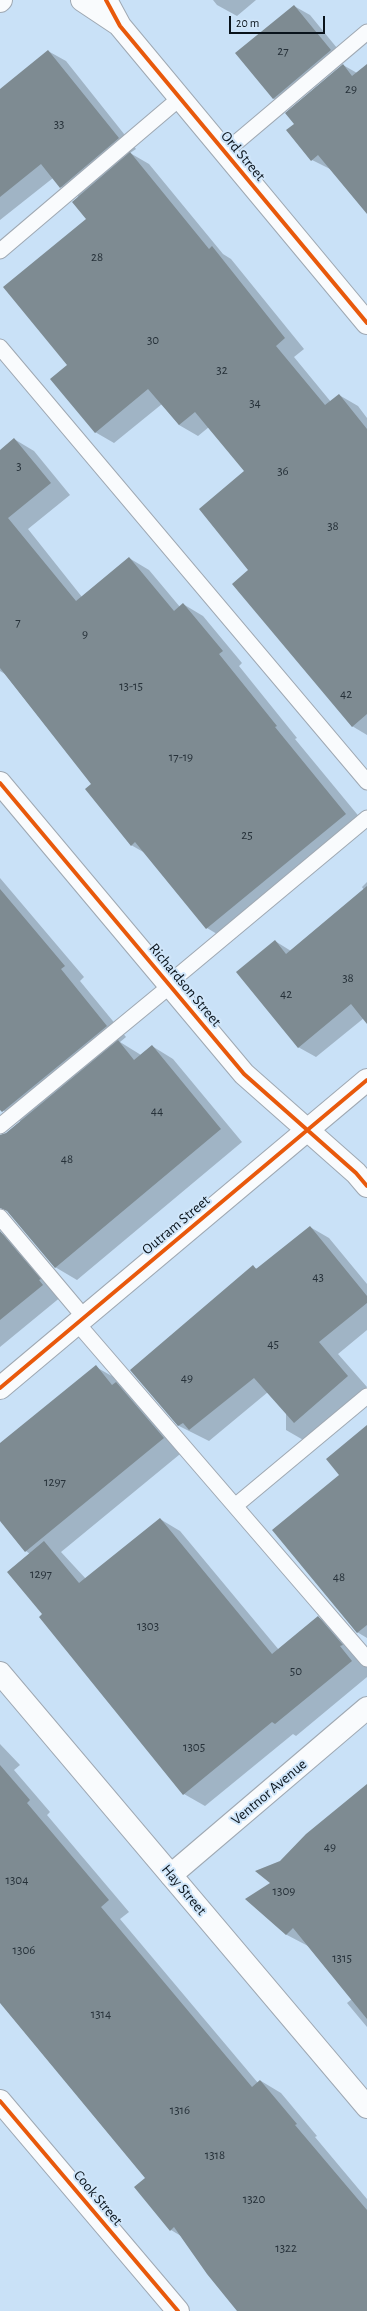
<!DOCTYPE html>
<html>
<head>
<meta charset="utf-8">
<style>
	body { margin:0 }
	#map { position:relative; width:367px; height:2311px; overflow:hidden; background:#dae5f0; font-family:"Alegreya Sans",sans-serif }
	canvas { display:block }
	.scale { position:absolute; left:229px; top:16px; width:96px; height:18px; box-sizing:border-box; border:2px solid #09131b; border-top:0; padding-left:5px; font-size:12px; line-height:14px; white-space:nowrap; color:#09131b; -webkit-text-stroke:3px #d0e6fa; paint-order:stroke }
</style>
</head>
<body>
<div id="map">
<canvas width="367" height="2311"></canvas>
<div class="scale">20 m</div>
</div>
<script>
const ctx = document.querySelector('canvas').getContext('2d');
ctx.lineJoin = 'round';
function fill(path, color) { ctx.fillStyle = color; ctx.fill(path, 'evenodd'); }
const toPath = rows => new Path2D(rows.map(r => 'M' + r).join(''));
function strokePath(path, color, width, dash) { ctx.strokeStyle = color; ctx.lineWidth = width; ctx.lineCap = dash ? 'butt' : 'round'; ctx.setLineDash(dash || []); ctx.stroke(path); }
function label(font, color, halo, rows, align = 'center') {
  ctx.font = font + ' "Alegreya Sans",sans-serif'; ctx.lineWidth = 4; ctx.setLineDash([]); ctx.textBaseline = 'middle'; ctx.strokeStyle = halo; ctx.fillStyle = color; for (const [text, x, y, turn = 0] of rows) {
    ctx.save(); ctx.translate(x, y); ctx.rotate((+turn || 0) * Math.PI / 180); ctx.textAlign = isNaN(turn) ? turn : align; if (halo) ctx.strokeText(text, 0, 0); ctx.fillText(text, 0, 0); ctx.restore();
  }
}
fill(toPath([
	[0,0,367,0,367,2311,0,2311]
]), '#c9e1f7');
fill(toPath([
	[213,0,256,0,237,16,217,5],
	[294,6,310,15,346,59,289,107,274,99,237,53],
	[48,51,66,61,136,149,130,153,149,164,223,254,231,259,304,349,294,357,331,402,339,395,358,406,367,418,367,735,352,726,250,570,246,471,209,427,198,436,179,425,162,404,114,443,95,432,68,365,87,219,79,197,61,187,53,178,0,220,0,91],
	[343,65,357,73,367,65,367,212,332,170,312,160,295,124],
	[14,439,34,451,70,495,28,529,82,597,129,558,149,570,180,607,183,604,203,616,242,663,239,666,297,738,295,739,366,825,227,940,207,928,145,853,131,845,93,784,5,674,0,671,0,451],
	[0,878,84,977,80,981,126,1037,120,1042,141,1055,152,1046,173,1059,242,1142,77,1280,55,1267,0,1193,0,1135,6,1134,21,1122,0,1108],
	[367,882,367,1020,364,1018,316,1057,298,1047,275,941,291,951,364,890,362,887],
	[310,1227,329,1238,367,1284,367,1330,338,1354,367,1387,305,1441,286,1430,286,1413,268,1392,209,1441,179,1426,131,1370,253,1267,258,1269],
	[0,1232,19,1243,62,1296,0,1347],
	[96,1367,117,1379,185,1450,61,1552,86,1579,160,1519,180,1531,279,1650,318,1617,339,1629,367,1667,367,1677,296,1736,293,1734,205,1806,184,1794,43,1614,30,1554,26,1551,0,1520,0,1445],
	[367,1426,367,1638,357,1632,340,1475],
	[0,1744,20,1765,14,1770,50,1812,47,1815,129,1912,120,1919,258,2083,261,2081,281,2093,317,2136,315,2137,367,2199,367,2311,240,2311,181,2236,171,2230,146,2178,0,2002],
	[367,1785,367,2027,347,2003,352,1999,308,1946,287,1935,247,1900,272,1883,281,1862]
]), '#0003');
fill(toPath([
	[294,5,331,50,273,99,235,53],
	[48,50,119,138,60,188,41,164,0,197,0,89],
	[343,64,352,76,367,64,367,214,318,155,311,161,286,130,294,124,285,113],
	[130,152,209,249,212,246,285,338,276,346,325,405,339,394,367,429,367,714,352,727,232,584,248,570,199,509,244,471,195,412,179,425,148,389,95,433,50,379,67,365,3,287,86,219,72,202],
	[14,438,51,483,8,518,76,601,129,557,174,611,183,603,223,651,219,654,277,726,275,727,346,814,206,929,135,842,131,846,85,789,91,784,0,668,0,450],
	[367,886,367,1024,351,1004,298,1048,236,972,275,940,286,954],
	[0,889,65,966,61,969,107,1026,2,1112,0,1110],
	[118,1040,134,1060,152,1045,221,1129,55,1268,7,1211,0,1208,0,1135,6,1133],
	[310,1226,367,1296,367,1303,319,1342,348,1376,294,1423,254,1378,189,1430,183,1423,178,1426,130,1370,253,1265,256,1269],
	[0,1231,41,1279,39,1280,43,1285,0,1320],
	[96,1365,112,1385,116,1382,164,1438,25,1552,0,1521,0,1443],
	[367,1425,367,1625,357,1633,272,1530,339,1475,326,1459],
	[160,1518,272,1654,318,1616,343,1645,340,1646,352,1661,275,1724,272,1722,183,1795,39,1617,42,1614,7,1572,44,1541,79,1583],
	[0,1765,30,1800,27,1803,109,1900,101,1907,252,2087,260,2080,297,2124,295,2125,367,2210,367,2311,237,2311,207,2274,174,2227,170,2231,134,2187,145,2178,0,2003],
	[367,1784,367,2019,293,1928,286,1935,245,1899,270,1883,255,1871,280,1861,306,1834]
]), '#7e8b92');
const service = toPath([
	[225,152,367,32],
	[0,251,180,98],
	[0,347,367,782],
	[168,984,367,818],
	[0,1126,170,986],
	[0,1217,84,1317],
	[77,1323,367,1659],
	[235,1506,367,1396]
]);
const minor = toPath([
	[0,2101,178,2311]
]);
const tertiary = toPath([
	[82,0,118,24],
	[106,0,120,26,367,323],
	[0,1,1,0],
	[0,783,244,1074,356,1173,367,1186],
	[0,1388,367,1080],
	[171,1875,367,1708]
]);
const secondary = toPath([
	[0,1673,367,2107]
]);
strokePath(service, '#9fa8b2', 17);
strokePath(minor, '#9fa8b2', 24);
strokePath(tertiary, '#9fa8b2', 24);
strokePath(secondary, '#9fa8b2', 24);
strokePath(service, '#f9fbfd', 15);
strokePath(minor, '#f9fbfd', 22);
strokePath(tertiary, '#f9fbfd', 22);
strokePath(secondary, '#f9fbfd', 22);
strokePath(toPath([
	[106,0,120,26,367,323],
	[0,783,244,1074,356,1173,367,1186],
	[0,1388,367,1080],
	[0,2101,178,2311]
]), '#e8590c', 4);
label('13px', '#263139', null, [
	["27",283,51],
	["29",351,89],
	["33",59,124],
	["28",97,257],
	["30",153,340],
	["32",222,370],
	["34",255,403],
	["3",19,466],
	["36",283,471],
	["38",333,526],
	["7",18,622],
	["9",85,634],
	["13-15",131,686],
	["42",346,694],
	["17-19",181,757],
	["25",247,835],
	["38",348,978],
	["42",286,994],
	["44",157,1111],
	["48",67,1159],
	["43",318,1277],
	["45",273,1344],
	["49",187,1378],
	["1297",55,1482],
	["1297",41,1574],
	["48",339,1577],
	["1303",148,1626],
	["50",296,1671],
	["1305",194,1747],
	["49",330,1847],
	["1304",17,1880],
	["1309",284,1891],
	["1306",24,1950],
	["1315",342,1958],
	["1314",101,2014],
	["1316",180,2110],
	["1318",215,2155],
	["1320",254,2199],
	["1322",286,2248]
]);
label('15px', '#09131b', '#d0e6fa', [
	["Ord Street",243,156,50],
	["Richardson Street",185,985,50],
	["Outram Street",176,1225,-40],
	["Ventnor Avenue",269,1792,-40],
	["Hay Street",184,1890,50],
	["Cook Street",98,2198,50]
]);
</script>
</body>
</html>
